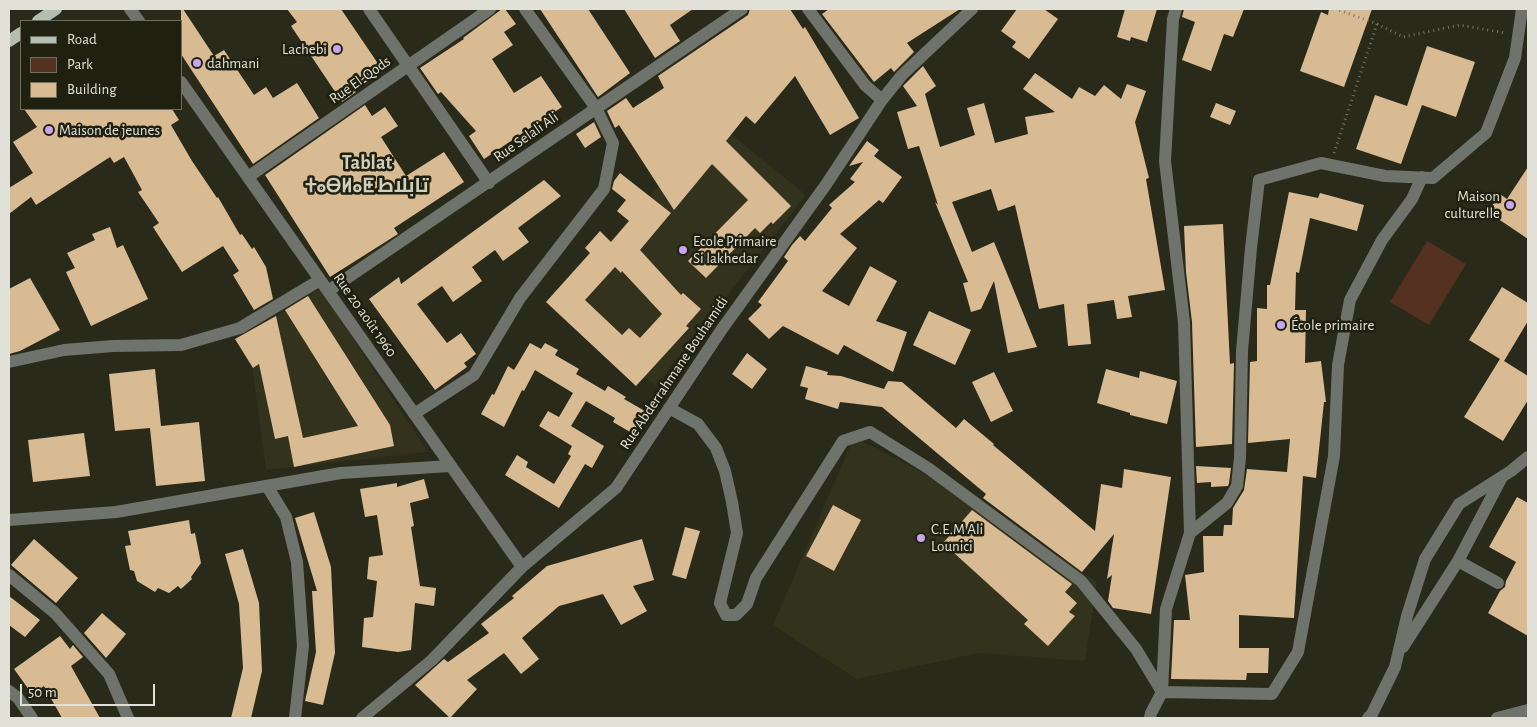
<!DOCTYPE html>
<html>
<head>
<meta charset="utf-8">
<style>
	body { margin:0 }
	#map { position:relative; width:1537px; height:727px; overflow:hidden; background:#2a2a1a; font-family:"Alegreya Sans",sans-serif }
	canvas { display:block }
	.frame { position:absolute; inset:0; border:10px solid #e1e1d7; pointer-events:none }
	.legend { position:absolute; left:20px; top:20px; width:162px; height:90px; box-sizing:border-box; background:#202011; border:1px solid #6d6d60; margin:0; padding:6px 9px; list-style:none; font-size:15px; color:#e1e1d7 }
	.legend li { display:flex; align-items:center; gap:10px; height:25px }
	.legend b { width:25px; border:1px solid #6d6d60 }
	.scale { position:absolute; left:20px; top:684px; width:135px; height:22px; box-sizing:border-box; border:2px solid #e1e1d7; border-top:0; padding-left:6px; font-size:15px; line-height:18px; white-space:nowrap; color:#e1e1d7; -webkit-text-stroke:4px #202011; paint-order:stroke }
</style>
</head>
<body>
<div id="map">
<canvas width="1537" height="727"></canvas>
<div class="frame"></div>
<ul class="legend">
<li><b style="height:6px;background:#b3beb0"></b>Road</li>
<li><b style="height:14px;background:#553122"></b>Park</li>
<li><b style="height:14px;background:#d9bb93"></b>Building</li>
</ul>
<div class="scale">50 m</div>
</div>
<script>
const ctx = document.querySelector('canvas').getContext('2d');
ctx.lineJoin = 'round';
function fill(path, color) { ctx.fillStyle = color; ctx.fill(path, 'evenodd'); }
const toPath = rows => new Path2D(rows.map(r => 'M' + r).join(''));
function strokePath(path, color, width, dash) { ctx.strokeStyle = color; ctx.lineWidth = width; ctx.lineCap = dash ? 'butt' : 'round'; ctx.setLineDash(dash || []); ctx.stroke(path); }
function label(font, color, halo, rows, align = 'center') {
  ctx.font = font + ' "Alegreya Sans",Cairo,"Noto Sans Tifinagh",sans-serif'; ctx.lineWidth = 5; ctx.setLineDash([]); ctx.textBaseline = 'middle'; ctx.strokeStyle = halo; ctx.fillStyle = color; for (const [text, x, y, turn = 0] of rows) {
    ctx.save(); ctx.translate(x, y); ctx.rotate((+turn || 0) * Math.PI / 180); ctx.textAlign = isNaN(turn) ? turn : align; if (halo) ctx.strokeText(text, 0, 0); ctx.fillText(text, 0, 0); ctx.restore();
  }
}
fill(toPath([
	[716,122,806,195,656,386,554,304],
	[320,289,428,452,266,470,248,335],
	[854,437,965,494,1097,582,1085,661,979,653,857,679,773,625]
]), '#33321c');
fill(toPath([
	[1427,241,1466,264,1429,325,1390,302]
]), '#553122');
fill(toPath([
	[181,9,183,9,214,56,224,50,254,95,266,87,273,98,297,83,319,118,253,164,181,54],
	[287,9,341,9,383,71,354,90,356,92,342,102,291,26,297,22],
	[502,9,505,9,516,24,504,32,513,45,492,59,514,93,541,76,562,107,484,159,469,136,476,131,441,92,438,94,420,68,464,39,463,38],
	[540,9,588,9,630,73,598,97],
	[624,9,693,9,670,25,680,41,655,58],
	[750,9,790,9,803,29,805,27,859,118,830,135,795,76,755,124,746,116,726,141,791,206,773,224,771,222,760,233,755,228,706,278,688,261,748,200,712,164,674,210,619,125,615,128,607,111,626,98,633,108,664,88,658,76,748,15],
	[829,9,960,9,907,43,914,52,894,72,891,68,874,82,822,14],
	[1017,9,1044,9,1058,19,1029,59,1012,47,1016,42,1001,31],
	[1125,9,1157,9,1147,42,1131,37,1130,41,1117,37],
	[1184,9,1244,9,1233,37,1224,34,1211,71,1182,60,1195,22,1182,17],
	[1329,9,1372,9,1344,87,1300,71,1321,12,1328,15],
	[1427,46,1475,62,1456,117,1422,105,1401,164,1356,149,1375,95,1407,106],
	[923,66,936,86,925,94,940,147,975,135,967,108,984,103,995,143,1028,134,1025,117,1055,112,1023,89,1035,73,1072,99,1079,87,1095,96,1104,85,1121,99,1127,84,1146,91,1135,122,1149,178,1146,179,1165,290,1128,296,1132,317,1117,319,1114,300,1087,304,1091,344,1068,346,1064,304,1039,309,1015,205,998,211,991,189,952,202,972,252,994,242,1037,347,1008,353,994,281,981,309,971,312,963,283,968,282,935,202,938,205,919,146,908,149,897,112,917,106,903,86],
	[1216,103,1236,111,1230,125,1210,117],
	[365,105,372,116,385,107,398,126,381,137,406,176,444,152,464,182,394,228,398,234,330,277,265,175],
	[24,109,172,109,179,120,171,125,192,161,217,198,218,197,240,235,242,234,252,249,254,247,266,267,273,299,254,310,233,275,239,271,223,246,182,272,153,227,159,223,138,192,142,190,124,157,114,163,110,157,36,205,31,197,9,214,9,188,33,173,13,142,37,127],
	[594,122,601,137,585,148,576,134],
	[867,141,879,150,874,156,902,177,883,203,879,200,840,234,857,248,822,291,849,306,870,266,897,281,876,321,907,332,893,372,844,345,838,355,783,326,769,339,748,319,762,305,758,302,788,261,784,257,792,245,800,236,805,241,832,208,829,205,855,182,850,179,863,162,849,166],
	[1528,167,1528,239,1488,212,1500,194,1507,199],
	[620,173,671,213,640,250,681,295,683,293,701,309,686,326,689,328,636,386,546,302,590,253,585,248,600,231,611,242,629,221,617,211,626,200,612,189,614,181],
	[615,267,621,273,622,271,662,314,640,338,629,328,622,335,585,300],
	[544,180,561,196,518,228,529,242,503,261,495,250,472,267,482,281,453,302,442,286,417,304,447,343,461,333,476,354,464,363,467,367,435,390,369,299,399,277,401,284],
	[1289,192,1318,198,1320,193,1364,205,1357,231,1310,218,1299,273,1296,272,1295,310,1306,310,1305,363,1321,361,1326,402,1324,402,1316,478,1303,476,1294,618,1239,615,1239,648,1269,648,1268,673,1247,673,1246,680,1171,679,1174,620,1190,620,1185,575,1204,572,1203,536,1223,536,1224,525,1232,525,1233,508,1244,490,1247,469,1287,472,1290,439,1248,443,1250,362,1257,361,1257,308,1267,309,1267,285,1270,285],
	[1223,224,1230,364,1234,363,1232,444,1196,447,1192,322,1186,272,1184,226],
	[110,227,117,248,123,245,148,299,91,326,66,272,75,268,67,253,95,240,92,234],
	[30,278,60,330,20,351,9,354,9,289],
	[1502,287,1528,303,1528,321,1504,361,1528,376,1528,400,1503,441,1464,417,1500,359,1469,340],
	[308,296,390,425,394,446,294,467,288,436,275,439,259,364,253,368,235,339,276,316,303,438,358,426,285,310],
	[929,311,971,330,955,365,913,345],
	[530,343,541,349,545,343,558,350,555,355,579,369,576,374,605,391,608,386,626,397,624,399,650,414,637,436,613,422,615,418,586,401,571,426,604,446,592,468,585,464,559,508,505,475,517,455,528,462,526,467,554,484,571,456,568,454,572,446,539,426,548,411,559,417,573,393,535,370,524,391,522,390,504,427,481,414,492,394,494,395,508,366,514,370],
	[747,353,767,369,752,389,732,374],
	[806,366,828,372,827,375,841,376,884,389,888,381,902,382,956,428,964,419,994,444,993,445,1095,531,1101,484,1122,488,1124,469,1171,477,1151,614,1113,608,1108,601,1112,575,1107,579,1114,534,1082,572,983,498,986,494,882,407,840,402,838,409,805,399,808,388,800,386],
	[155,369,161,426,199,422,205,481,156,486,150,428,115,431,109,374],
	[1106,369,1139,378,1140,371,1177,381,1167,424,1130,415,1130,413,1097,403],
	[994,372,1013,411,991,422,972,382],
	[84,433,90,476,33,482,28,440],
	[1196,466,1231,468,1229,483,1228,486,1211,487,1211,482,1197,483],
	[424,479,429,498,410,503,414,526,411,527,420,586,436,588,434,606,415,603,411,650,398,652,362,647,364,618,373,617,377,581,367,579,369,557,383,555,377,515,365,517,360,489,397,483,397,487],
	[1517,497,1528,503,1528,636,1488,613,1500,591,1505,587,1506,581,1516,562,1489,547],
	[833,505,861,520,834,571,806,556],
	[972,510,1072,584,1065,592,1077,603,1069,612,1075,616,1048,646,1024,624,1028,620,943,543],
	[314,512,331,567,335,653,323,705,305,701,316,652,312,591,317,591,295,518],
	[189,520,191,534,195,533,201,563,191,577,192,579,181,589,178,586,169,593,158,588,155,592,137,581,134,571,130,570,125,546,131,545,128,531],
	[685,527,700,531,686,579,672,575],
	[34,539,78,578,56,603,11,565],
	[642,539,654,580,633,586,647,611,621,625,603,594,559,606,522,638,539,659,521,674,504,653,467,680,477,689,450,718,415,685,444,659,448,662,489,633,481,624,514,598,512,596,547,566],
	[243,549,259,603,262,671,251,718,231,718,243,668,239,604,225,554],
	[9,596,40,620,25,637,9,625],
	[102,613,126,634,106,658,84,633],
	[60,636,70,649,73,645,83,657,71,666,100,718,62,718,44,686,32,694,14,669]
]), '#d9bb93');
strokePath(toPath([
	[1377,24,1403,37,1460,25,1505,33],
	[1334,153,1377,24,1336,9]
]), '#757568', 3, [1, 4]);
strokePath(toPath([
	[130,9,139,21],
	[369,9,489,183],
	[808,9,865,85,882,100],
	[181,82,522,567],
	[248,177,490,9],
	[328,291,742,9],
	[9,362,64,350,113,346,181,345,240,328,320,280],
	[669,408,698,424,716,448,725,471,732,502,737,533,720,603,726,615,736,615,747,604,756,578,843,441,870,432,928,468,1081,581,1136,649,1162,692,1272,694,1298,652,1334,456,1338,365,1350,300,1382,240,1412,199,1422,177],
	[414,414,474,375,520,298,604,189,613,143,596,108,525,9],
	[267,486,286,517,297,562,303,646,295,718],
	[9,520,116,512,341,473,450,466],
	[1190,533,1227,503,1237,486,1240,458,1242,351,1251,248,1259,180,1321,163,1385,176,1433,178,1486,133,1515,58,1522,9],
	[1458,561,1502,477],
	[9,575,55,613,109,674,128,718],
	[1403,647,1458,561,1498,583],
	[9,691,18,698,32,718],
	[362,718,432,660,522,567,616,488,722,329,825,186,882,100,902,75,972,9],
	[1150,718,1151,713,1162,692,1166,609,1190,533,1184,322,1165,161,1173,19,1176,9],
	[1368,718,1372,714,1395,667,1407,616,1425,559,1459,504,1511,471,1528,457],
	[1497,718,1528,710]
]), '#6e736c', 12);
strokePath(toPath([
	[38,21,56,9],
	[9,41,21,33]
]), '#b3beb0', 12);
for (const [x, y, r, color] of [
	[337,49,5,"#c9a5ee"],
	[197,63,5,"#c9a5ee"],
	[49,130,5,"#c9a5ee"],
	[1510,205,5,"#c9a5ee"],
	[683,250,5,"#c9a5ee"],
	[1281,325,5,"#c9a5ee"],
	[921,538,5,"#c9a5ee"]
]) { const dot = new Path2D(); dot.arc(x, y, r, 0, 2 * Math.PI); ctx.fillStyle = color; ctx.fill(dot); strokePath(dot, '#202011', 2); }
label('15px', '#e1e1d7', '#202011', [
	["Lachebi",327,49,"right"],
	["dahmani",207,63],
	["Maison de jeunes",59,130],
	["Maison",1500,196,"right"],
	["culturelle",1500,213,"right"],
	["Ecole Primaire",693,241],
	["Si lakhedar",693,258],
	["École primaire",1291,325],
	["C.E.M Ali",931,529],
	["Lounici",931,546]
], 'left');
label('15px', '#e1e1d7', '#202011', [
	["Rue El-Qods",360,80,-35],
	["Rue Selali Ali",526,137,-35],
	["Rue 20 août 1960",365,315,55],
	["Rue Abderrahmane Bouhamidi",674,373,-56]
]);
label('bold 20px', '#ceceba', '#202011', [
	["Tablat",367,163],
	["ⵜⴰⴱⵍⴰⵟ تابلاط",367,186]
]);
</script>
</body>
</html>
